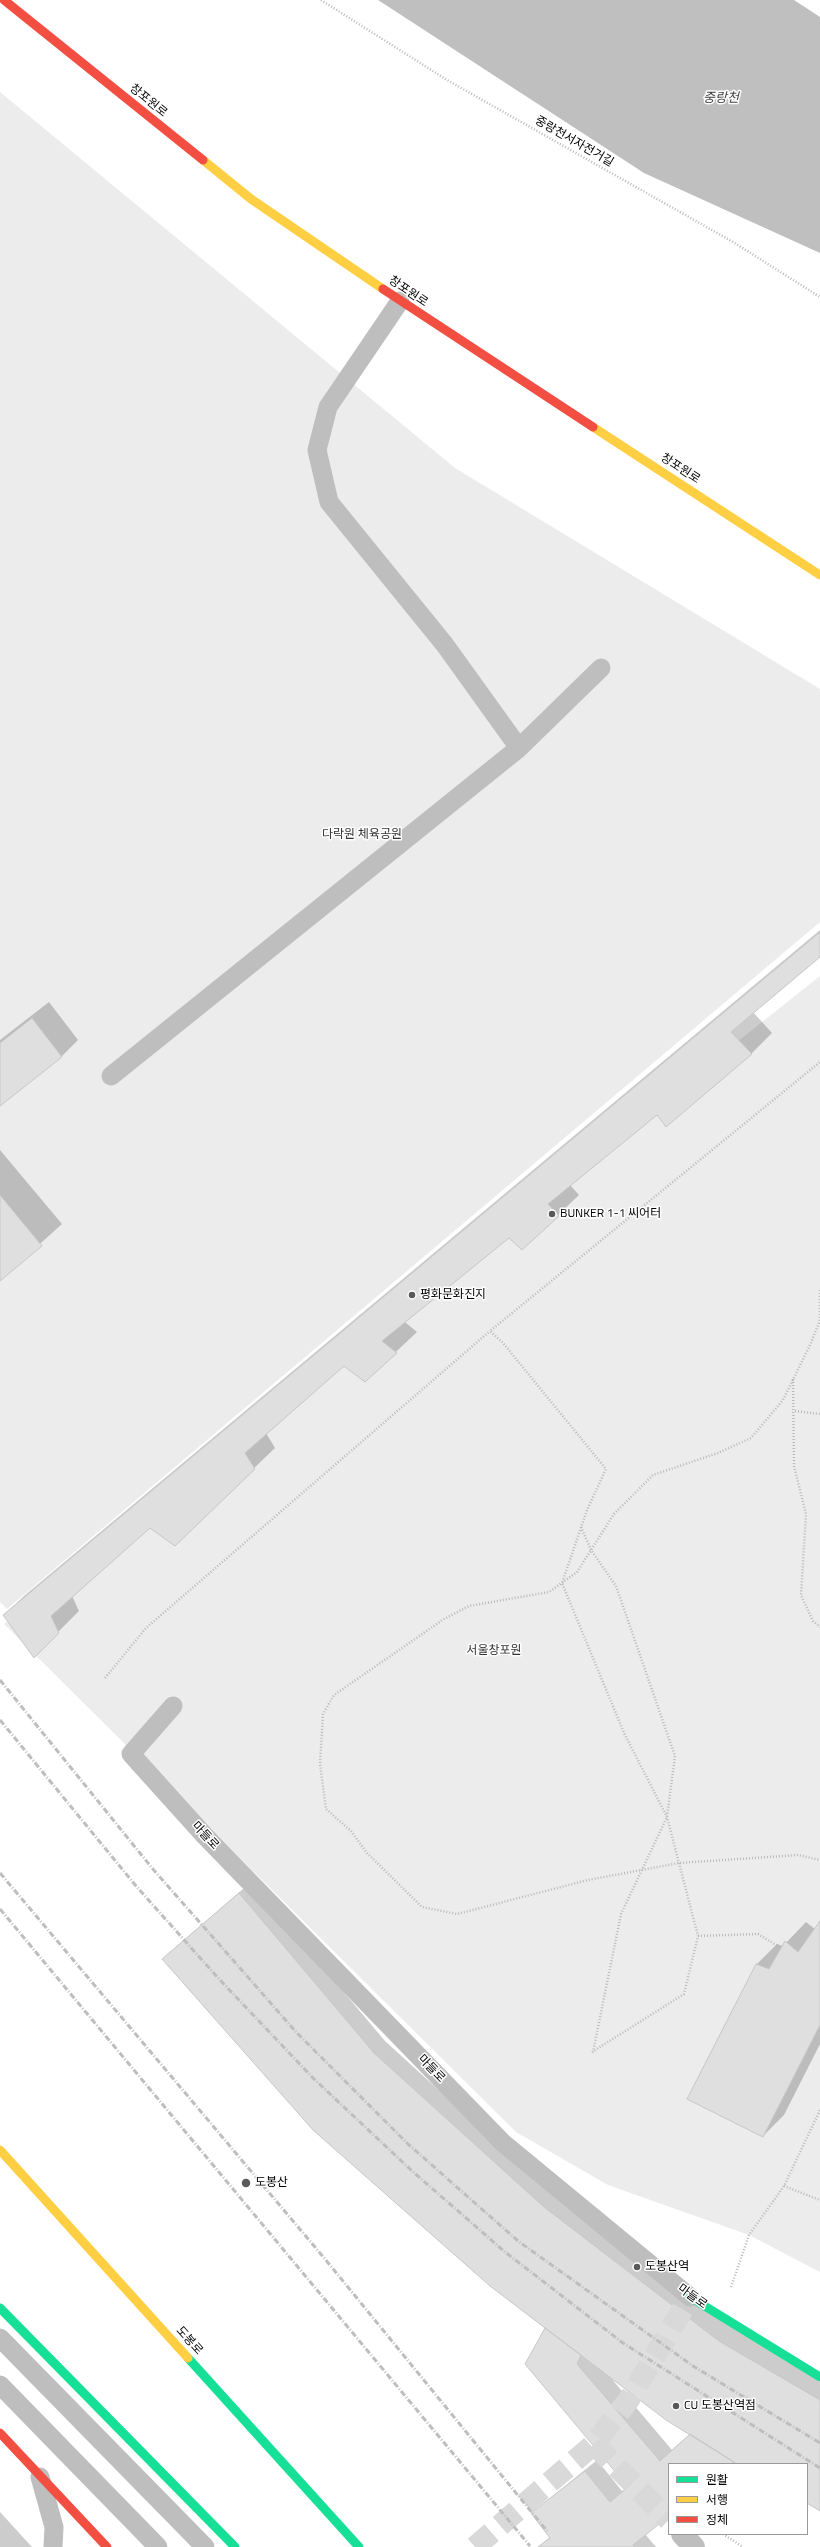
<!DOCTYPE html>
<html>
<head>
<meta charset="utf-8">
<style>
	body { margin:0 }
	#map { position:relative; width:820px; height:2547px; overflow:hidden; background:#fff; font-family:"Titillium Web","Noto Sans KR",sans-serif }
	canvas { display:block }
	.legend { position:absolute; left:668px; top:2463px; width:140px; height:72px; box-sizing:border-box; background:#fff; border:1px solid #999; margin:0; padding:5px 7px; list-style:none; font-size:12px; color:#000 }
	.legend li { display:flex; align-items:center; gap:8px; height:20px }
	.legend b { width:20px; border:1px solid #999 }
</style>
</head>
<body>
<div id="map">
<canvas width="820" height="2547"></canvas>
<ul class="legend">
<li><b style="height:5px;background:#16e098"></b>원활</li>
<li><b style="height:5px;background:#ffcf43"></b>서행</li>
<li><b style="height:5px;background:#f24e42"></b>정체</li>
</ul>
</div>
<script>
const ctx = document.querySelector('canvas').getContext('2d');
ctx.lineJoin = 'round';
function fill(path, color) { ctx.fillStyle = color; ctx.fill(path, 'evenodd'); }
const toPath = rows => new Path2D(rows.map(r => 'M' + r).join(''));
function strokePath(path, color, width, dash) { ctx.strokeStyle = color; ctx.lineWidth = width; ctx.lineCap = dash ? 'butt' : 'round'; ctx.setLineDash(dash || []); ctx.stroke(path); }
function label(font, color, halo, rows, align = 'center') {
  ctx.font = font + ' "Titillium Web","Noto Sans KR",sans-serif'; ctx.lineWidth = 3; ctx.setLineDash([]); ctx.textBaseline = 'middle'; ctx.strokeStyle = halo; ctx.fillStyle = color; for (const [text, x, y, turn = 0] of rows) {
    ctx.save(); ctx.translate(x, y); ctx.rotate((+turn || 0) * Math.PI / 180); ctx.textAlign = isNaN(turn) ? turn : align; if (halo) ctx.strokeText(text, 0, 0); ctx.fillText(text, 0, 0); ctx.restore();
  }
}
fill(toPath([
	[0,92,455,468,820,689,820,922,7,1609,0,1602],
	[820,976,820,2272,749,2235,608,2185,516,2132,4,1624]
]), '#ececec');
fill(toPath([
	[378,0,794,0,820,17,820,253,644,173]
]), '#bfbfbf');
fill(toPath([
	[820,930,820,956,753,1012,772,1033,751,1054,657,1113,570,1185,579,1195,558,1215,509,1236,405,1322,417,1332,365,1381,344,1365,266,1433,275,1448,175,1544,150,1526,72,1596,79,1611,34,1656,4,1615,25,1595],
	[49,1002,78,1040,61,1057,0,1105,0,1040],
	[0,1150,62,1224,0,1280],
	[251,1882,385,2041,555,2196,820,2382,820,2510,807,2502,807,2464,740,2464,734,2461,730,2464,669,2464,669,2514,645,2534,656,2547,538,2547,550,2537,532,2513,597,2460,622,2491,629,2486,527,2364,547,2328,175,1948],
	[611,2378,691,2434,672,2450],
	[806,1922,815,1929,820,1923,820,2044,784,2115,763,2136,756,1965,777,1944,783,1946],
	[0,2512,32,2547,0,2547]
]), '#0003');
const building = toPath([
	[820,932,820,957,731,1032,752,1054,666,1127,657,1115,548,1204,559,1216,522,1250,509,1238,382,1341,397,1353,365,1382,344,1366,245,1453,255,1469,175,1546,150,1528,51,1616,59,1633,34,1658,3,1615,820,932],
	[32,1018,62,1057,0,1106,0,1043,32,1018],
	[0,1195,42,1246,0,1281,0,1195],
	[239,1893,374,2053,544,2207,719,2341,820,2400,820,2511,807,2503,807,2464,737,2464,666,2420,490,2286,313,2130,162,1959,239,1893],
	[820,1921,820,2025,763,2137,687,2099,756,1964,769,1969,785,1941,798,1952,820,1921],
	[545,2328,581,2355,577,2364,660,2461,690,2434,734,2462,731,2464,669,2464,669,2516,633,2545,635,2547,538,2547,550,2538,531,2513,585,2471,610,2502,628,2487,525,2364,545,2328]
]);
fill(building, '#dfdfdf');
strokePath(building, '#c7c7c7', 1);
strokePath(toPath([
	[594,2444,669,2520]
]), '#d9d9d9', 22, [22, 11]);
strokePath(toPath([
	[475,2547,594,2444,628,2401,690,2297]
]), '#d9d9d9', 22, [22, 11]);
strokePath(toPath([
	[321,0,447,80,733,242,820,297],
	[820,1290,820,1320,811,1343,783,1400,751,1438,718,1453,653,1475,614,1514,577,1572,549,1592,469,1606,444,1619,334,1695,323,1714,320,1764,326,1809,351,1831,367,1853,422,1907,457,1914,588,1880,679,1863,798,1855,820,1860],
	[793,1379,794,1466,806,1514,801,1595,813,1621,820,1627],
	[795,1411,820,1414],
	[581,1527,591,1550,616,1586,675,1756,667,1817,621,1914,593,2052],
	[105,1678,146,1628,490,1331],
	[698,1936,758,1934,781,1948],
	[592,2052,684,1994,698,1936,667,1817,624,1733,562,1583,587,1510,606,1469,503,1343,490,1331,820,1062],
	[784,2186,820,2200],
	[731,2287,749,2235,784,2186,820,2110],
	[723,2534,743,2547]
]), '#b9b9b9', 2.5, [1, 2]);
strokePath(toPath([
	[400,301,328,407,317,450,329,502,445,645,519,748],
	[111,1076,519,748,601,668],
	[173,1706,131,1754,204,1835,503,2143,690,2297],
	[0,2338,205,2547],
	[0,2385,158,2547],
	[40,2477,54,2527,53,2547]
]), '#bebebe', 19);
strokePath(toPath([
	[682,2534,694,2547]
]), '#bebebe', 22);
strokePath(toPath([
	[690,2297,820,2377],
	[0,2308,235,2547],
	[188,2358,359,2547]
]), '#16e098', 9);
strokePath(toPath([
	[203,160,251,199,383,289],
	[593,427,820,575],
	[0,2150,188,2358]
]), '#ffcf43', 9);
strokePath(toPath([
	[4,0,203,160],
	[383,289,593,427],
	[0,2433,107,2547]
]), '#f24e42', 9);
strokePath(toPath([
	[0,1680,152,1868,297,2033,408,2144,518,2241,693,2366,820,2443],
	[0,1720,136,1886,219,1979,313,2078,411,2170,505,2252,623,2343,820,2468],
	[0,1873,325,2259,547,2531],
	[0,1909,530,2546]
]), '#bebebe', 3, [6, 2, 1, 2]);
for (const [x, y, r, color] of [
	[552,1214,4,"#595959"],
	[412,1295,4,"#595959"],
	[246,2183,5,"#595959"],
	[637,2267,4,"#595959"],
	[676,2406,4,"#595959"]
]) { const dot = new Path2D(); dot.arc(x, y, r, 0, 2 * Math.PI); ctx.fillStyle = color; ctx.fill(dot); strokePath(dot, '#fff', 1.5); }
label('12px', '#000', '#fff', [
	["창포원로",148,101,39],
	["중랑천서자전거길",574,142,30],
	["창포원로",408,292,34],
	["창포원로",680,469,33],
	["마들로",205,1836,47],
	["마들로",431,2069,46],
	["마들로",692,2297,36],
	["도봉로",189,2341,48]
]);
label('12px', '#333', '#fff', [
	["다락원 체육공원",362,835],
	["서울창포원",494,1651]
]);
label('12px', '#000', '#fff', [
	["BUNKER 1-1 씨어터",560,1214],
	["평화문화진지",420,1295],
	["도봉산",255,2183],
	["도봉산역",645,2267],
	["CU 도봉산역점",684,2406]
], 'left');
label('italic 13px', '#444', '#fff', [
	["중랑천",721,99]
]);
</script>
</body>
</html>
